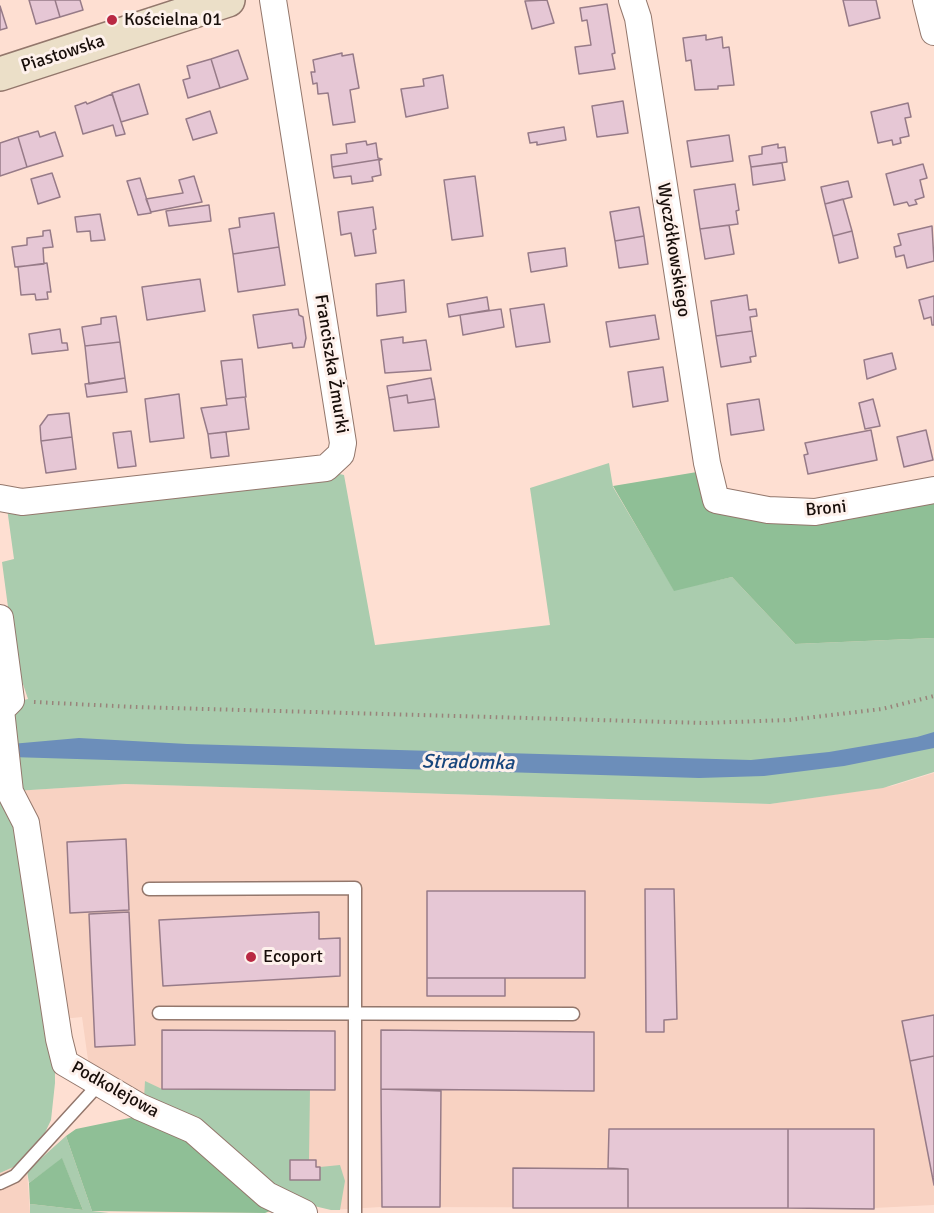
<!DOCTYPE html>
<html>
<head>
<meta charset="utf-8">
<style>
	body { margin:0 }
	canvas { display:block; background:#fedfd2 }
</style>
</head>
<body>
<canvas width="934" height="1213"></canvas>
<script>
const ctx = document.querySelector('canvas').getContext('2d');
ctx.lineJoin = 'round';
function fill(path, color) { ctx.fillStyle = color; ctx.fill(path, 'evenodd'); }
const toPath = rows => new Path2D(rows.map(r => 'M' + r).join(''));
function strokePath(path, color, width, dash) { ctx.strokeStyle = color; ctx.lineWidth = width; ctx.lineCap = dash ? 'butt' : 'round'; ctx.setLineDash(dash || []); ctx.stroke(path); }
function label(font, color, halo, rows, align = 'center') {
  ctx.font = font + ' Signika,sans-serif'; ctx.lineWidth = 6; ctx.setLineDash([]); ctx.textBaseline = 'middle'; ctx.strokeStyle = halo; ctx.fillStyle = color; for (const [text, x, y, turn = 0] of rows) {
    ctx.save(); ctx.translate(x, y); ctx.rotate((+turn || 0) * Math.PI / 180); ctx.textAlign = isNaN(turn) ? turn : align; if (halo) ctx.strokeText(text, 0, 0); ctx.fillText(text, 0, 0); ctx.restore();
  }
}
fill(toPath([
	[934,773,934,1205,874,1208,381,1207,331,1210,89,1067,82,1017,62,1019,14,791,125,784,770,804,892,786],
	[20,1164,27,1171,30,1213,0,1213,0,1173]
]), '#f8d2c2');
fill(toPath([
	[609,463,613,487,674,590,732,577,795,644,934,638,934,772,883,788,770,804,125,784,15,791,6,717,20,701,28,699,15,660,2,562,14,559,7,508,335,473,344,475,375,645,550,625,530,488],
	[0,757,22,821,55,1066,55,1083,51,1120,42,1139,20,1164,0,1173],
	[145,1081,162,1089,310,1089,309,1160,291,1160,290,1180,320,1180,320,1167,340,1165,345,1181,340,1210,331,1210,293,1201,144,1099],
	[66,1136,92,1211,109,1213,30,1213,30,1204,83,1210,62,1159,29,1183,27,1171]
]), '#aaccae');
fill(toPath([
	[703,471,712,507,934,494,934,638,795,644,732,577,674,591,613,486],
	[144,1115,181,1131,273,1210,265,1213,92,1211,66,1136,76,1129],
	[62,1158,83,1210,30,1204,29,1183]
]), '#8fbf96');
fill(toPath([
	[934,732,934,748,844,766,764,776,699,778,11,757,0,745,79,738,187,744,751,760,829,752,917,737]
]), '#6c8eba');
const building = toPath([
	[29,0,55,0,60,17,36,24,29,0],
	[55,0,80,0,83,10,60,17,55,0],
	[547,0,554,23,532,29,525,1,547,0],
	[843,0,876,0,880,18,849,26,843,0],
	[607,4,615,53,612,54,615,69,579,74,575,47,591,45,587,20,582,21,580,8,607,4],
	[0,6,7,28,0,30,0,6],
	[706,35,706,40,722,37,723,48,729,47,734,85,718,86,718,89,695,90,691,60,686,61,683,38,706,35],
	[238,50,248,79,220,88,211,59,238,50],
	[342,53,342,56,353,54,359,88,350,90,355,122,333,125,328,93,318,94,317,83,313,84,311,72,315,72,313,60,342,53],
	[211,59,220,88,188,98,183,80,190,78,187,66,211,59],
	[443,75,448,108,406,117,401,89,424,86,423,79,443,75],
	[139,84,148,114,121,122,112,93,139,84],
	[112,94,125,134,116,136,113,125,83,134,75,106,86,102,87,104,112,94],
	[623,101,628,133,597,137,592,106,623,101],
	[908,103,911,117,905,118,909,136,900,138,901,143,893,145,892,140,878,143,871,112,908,103],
	[210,111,217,133,193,140,186,119,210,111],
	[564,127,566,140,537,145,537,142,530,143,528,133,564,127],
	[38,131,40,137,55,132,63,156,27,167,18,137,38,131],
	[729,135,733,161,691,167,687,141,729,135],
	[18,137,27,167,0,176,0,143,18,137],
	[366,141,367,145,376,143,378,158,382,159,332,167,331,155,347,153,346,144,366,141],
	[778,144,778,148,785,147,787,162,751,167,749,156,762,154,762,147,778,144],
	[382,159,379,161,381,175,372,177,373,181,352,184,351,176,334,178,332,167,382,159],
	[782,163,785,180,753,185,751,167,782,163],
	[923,164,927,178,920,180,924,197,915,200,917,204,909,206,907,202,894,205,886,174,923,164],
	[52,173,60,197,38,204,31,179,52,173],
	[194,176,202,202,151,212,146,199,183,193,179,180,194,176],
	[475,176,483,236,452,240,444,180,475,176],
	[140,178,151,213,138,215,127,181,140,178],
	[848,181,852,197,825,204,821,187,848,181],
	[735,184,739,210,736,211,738,224,700,229,694,190,735,184],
	[843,199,852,231,833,236,825,204,843,199],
	[209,205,211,221,169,226,166,211,209,205],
	[373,207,376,229,373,230,376,253,355,256,351,233,341,235,338,212,373,207],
	[639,207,644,236,615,241,610,212,639,207],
	[274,213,279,247,233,254,229,229,240,227,239,218,274,213],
	[100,214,105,240,91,241,90,231,77,232,75,217,100,214],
	[729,225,734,254,705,259,700,229,729,225],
	[932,226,934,261,907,268,904,255,896,257,894,247,901,245,898,234,932,226],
	[50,230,53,247,43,248,44,264,15,267,12,247,27,245,27,238,43,236,43,231,50,230],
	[852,231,858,258,839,263,833,236,852,231],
	[644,236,648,264,619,268,615,241,644,236],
	[279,247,285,285,238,292,233,254,279,247],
	[565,248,567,266,531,272,528,253,565,248],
	[47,263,51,292,47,292,48,299,36,300,35,294,21,295,18,267,47,263],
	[200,279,205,311,147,320,142,287,200,279],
	[404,280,406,312,377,316,376,284,404,280],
	[747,295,749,310,756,309,757,316,750,317,752,331,716,336,711,301,747,295],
	[934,296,934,325,932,325,931,317,924,319,919,300,934,296],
	[487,297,489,310,449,317,447,304,487,297],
	[544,304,550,342,516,347,510,309,544,304],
	[298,309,299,315,303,317,306,338,304,347,293,348,292,343,258,348,253,315,298,309],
	[501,309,504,327,463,335,460,315,501,309],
	[655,315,659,339,610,347,606,322,655,315],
	[116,316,120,342,85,346,82,327,101,324,101,318,116,316],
	[60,329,62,343,67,343,68,350,32,354,29,334,60,329],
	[752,331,756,356,750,357,751,362,721,367,716,336,752,331],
	[403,337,403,343,426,340,431,370,385,373,381,340,403,337],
	[120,342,125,378,89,384,85,346,120,342],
	[892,353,896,369,867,379,864,360,892,353],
	[242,359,246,397,226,399,221,361,242,359],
	[663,367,668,401,633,407,628,372,663,367],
	[125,378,127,392,87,397,85,384,125,378],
	[431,378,435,399,408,403,407,395,389,398,387,386,431,378],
	[179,394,184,438,150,442,145,399,179,394],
	[407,395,408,403,435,399,439,427,394,431,389,398,407,395],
	[245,397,249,429,208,434,201,408,227,405,226,399,245,397],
	[759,399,764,430,731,435,727,404,759,399],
	[873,399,880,426,865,429,859,403,873,399],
	[69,413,72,437,41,441,40,426,48,415,69,413],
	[871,430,877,460,808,474,804,455,808,454,805,443,871,430],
	[926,430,933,460,904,467,897,437,926,430],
	[131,431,136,466,118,468,113,433,131,431],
	[226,432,229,456,211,458,208,434,226,432],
	[72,437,76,469,46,473,41,441,72,437],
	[126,839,129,910,70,913,67,842,126,839],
	[645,889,674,889,677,1019,664,1020,664,1032,646,1032,645,889],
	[427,891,585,891,585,978,427,978,427,891],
	[129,912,135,1045,95,1047,89,914,129,912],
	[319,912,319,939,340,938,340,976,163,986,159,920,319,912],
	[427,978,505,978,505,996,427,996,427,978],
	[934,1015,934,1056,910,1061,902,1021,934,1015],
	[162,1030,335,1031,335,1090,162,1089,162,1030],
	[381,1030,594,1032,594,1091,381,1089,381,1030],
	[934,1056,934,1185,910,1061,934,1056],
	[381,1089,441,1091,440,1207,382,1207,381,1089],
	[609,1129,788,1129,788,1208,628,1208,628,1169,608,1168,609,1129],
	[788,1129,874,1129,874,1209,788,1208,788,1129],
	[290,1160,316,1160,316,1167,320,1167,320,1180,290,1180,290,1160],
	[513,1168,628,1169,628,1208,513,1208,513,1168]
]);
fill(building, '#e6c7d5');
strokePath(building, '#977b88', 1.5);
const lane = toPath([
	[149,889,355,888,355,1213],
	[159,1013,573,1014],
	[0,1183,15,1176,99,1084]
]);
const street = toPath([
	[632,0,638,18,707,463,716,500,768,510,815,512,934,490],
	[926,0,934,32],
	[0,498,22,502,326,468,341,454,343,443,273,0],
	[0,618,11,700,1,710,10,792,26,823,59,1039,65,1063,140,1107,193,1130,267,1195,304,1213]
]);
const secondary = toPath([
	[0,74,228,0]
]);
strokePath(lane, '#93776c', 15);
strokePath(street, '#93776c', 28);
strokePath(secondary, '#93776c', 36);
strokePath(toPath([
	[34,702,135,707,705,723,789,720,882,709,934,696]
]), '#99837a', 4, [1.5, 4.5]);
strokePath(lane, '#fff', 12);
strokePath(street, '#fff', 26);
strokePath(secondary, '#ebdfc8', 33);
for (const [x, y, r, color] of [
	[112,20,6,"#b92843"],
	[251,957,6,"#b92843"]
]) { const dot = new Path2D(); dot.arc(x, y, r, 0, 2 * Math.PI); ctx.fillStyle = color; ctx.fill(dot); strokePath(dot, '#fef1ec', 2); }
label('18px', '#180e0a', '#fef1ec', [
	["Kościelna 01",124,20],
	["Ecoport",263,957]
], 'left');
label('18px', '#180e0a', '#fef1ec', [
	["Piastowska",63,54,-18],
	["Wyczółkowskiego",673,250,81],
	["Franciszka Żmurki",331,364,81],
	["Broni",826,509,-5],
	["Podkolejowa",115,1090,29]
]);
label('italic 20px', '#15447c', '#fef1ec', [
	["Stradomka",468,763,1]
]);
</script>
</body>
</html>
